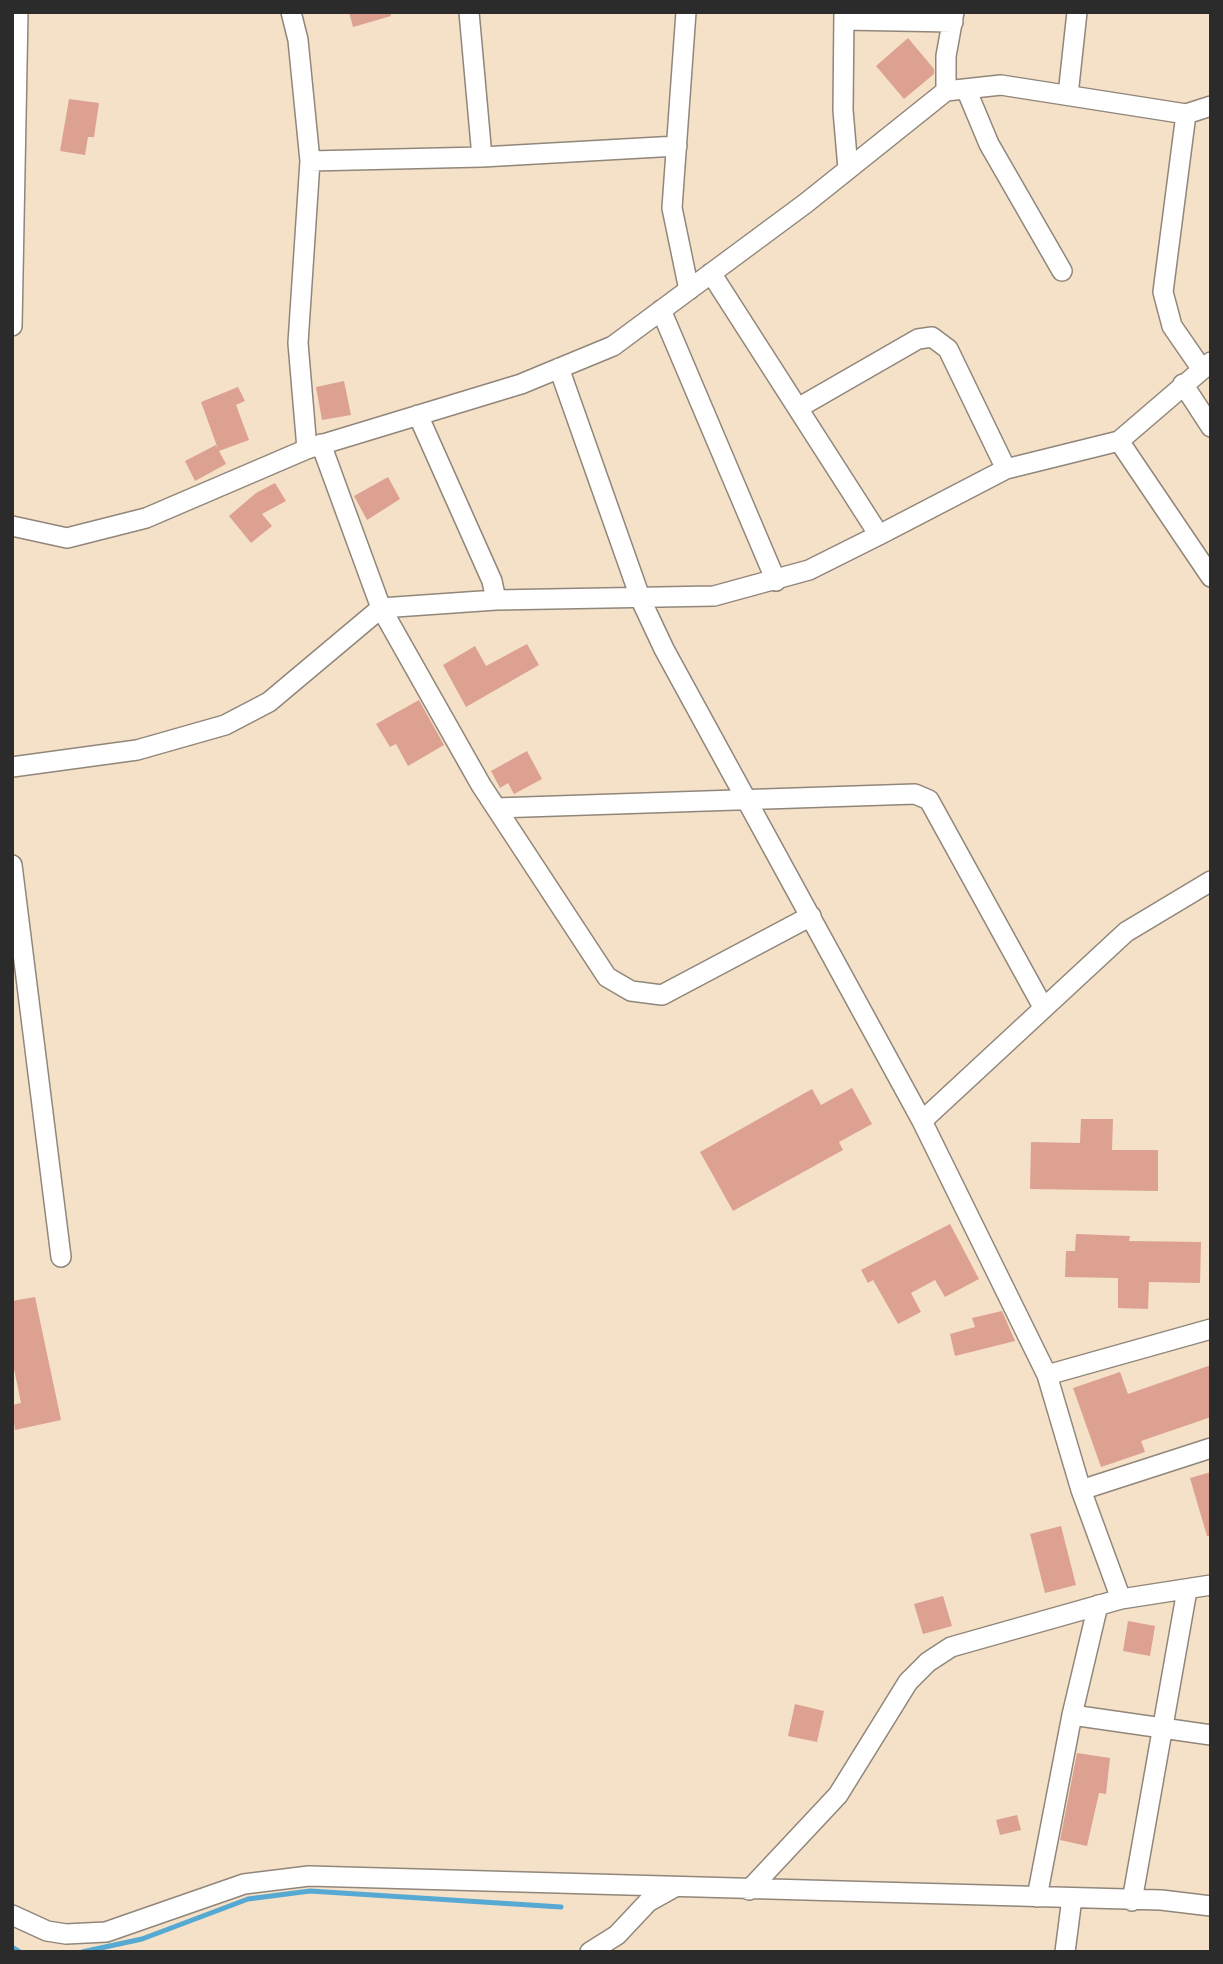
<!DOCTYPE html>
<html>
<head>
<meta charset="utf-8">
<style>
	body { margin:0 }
	#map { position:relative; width:1223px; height:1964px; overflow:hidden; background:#f5e0c8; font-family:Sriracha,sans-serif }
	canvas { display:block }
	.frame { position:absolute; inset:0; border:14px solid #2b2b2b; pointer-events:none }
</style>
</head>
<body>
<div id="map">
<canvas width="1223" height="1964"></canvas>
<div class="frame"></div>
</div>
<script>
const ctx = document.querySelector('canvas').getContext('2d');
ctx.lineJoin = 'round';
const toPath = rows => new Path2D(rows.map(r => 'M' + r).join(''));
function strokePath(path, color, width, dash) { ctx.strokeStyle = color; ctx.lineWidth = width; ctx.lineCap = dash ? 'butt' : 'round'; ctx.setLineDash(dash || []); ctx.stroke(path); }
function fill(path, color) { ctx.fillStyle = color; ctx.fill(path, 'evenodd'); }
strokePath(toPath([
	[12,1947,20,1952],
	[82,1952,142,1939,248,1899,310,1891,561,1907]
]), '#56a9d2', 5);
fill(toPath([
	[349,12,390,12,391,16,353,27],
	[908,38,934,69,934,74,904,99,876,66],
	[69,99,99,103,94,137,88,137,85,155,60,151],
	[344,381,351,415,322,420,316,387],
	[238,387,245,401,236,405,249,440,219,451,226,464,195,481,185,461,216,445,218,449,201,402],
	[388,477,400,499,367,520,354,496],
	[275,483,286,501,262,514,272,526,251,543,229,516,256,493],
	[527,644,539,665,466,707,443,665,475,646,486,666],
	[419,700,444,745,408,766,396,744,390,747,376,724],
	[527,751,542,779,514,794,508,783,500,788,491,771],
	[852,1088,872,1124,839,1142,843,1150,733,1211,700,1152,812,1089,821,1105],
	[1081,1119,1113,1119,1112,1150,1158,1150,1158,1191,1030,1189,1031,1142,1080,1143],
	[950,1224,979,1279,945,1297,935,1280,911,1293,921,1312,898,1324,873,1280,868,1283,861,1270],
	[1076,1234,1130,1236,1129,1241,1201,1242,1200,1283,1149,1282,1148,1309,1118,1308,1118,1278,1065,1277,1066,1251,1075,1251],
	[35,1297,61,1420,15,1430,12,1405,21,1403,12,1359,12,1301],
	[1002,1311,1015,1341,955,1356,950,1334,975,1327,972,1318],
	[1211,1365,1211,1417,1141,1441,1145,1452,1101,1467,1073,1388,1120,1372,1128,1394],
	[1211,1472,1211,1536,1207,1536,1190,1478],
	[1061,1526,1076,1585,1045,1593,1030,1534],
	[943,1596,952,1626,923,1634,914,1604],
	[1128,1621,1155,1626,1150,1656,1123,1651],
	[795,1704,824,1711,817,1742,788,1736],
	[1077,1753,1110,1758,1106,1794,1099,1793,1087,1846,1060,1840],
	[1017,1815,1021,1830,1000,1835,996,1820]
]), '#dda191');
const minor = toPath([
	[291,12,298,40,310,161,298,343,307,449],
	[469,12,482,157],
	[686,12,672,208,689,290],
	[844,12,843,110,848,169],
	[844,20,953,22],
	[966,89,989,144,1062,271],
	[946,91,946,56,954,12],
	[1068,95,1077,12],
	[1186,114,1163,292,1172,326,1201,368],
	[310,161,482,157,677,146],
	[711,273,879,535,1006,469,1119,441,1211,362],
	[661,310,776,581],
	[12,326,18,12],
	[559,368,641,600,664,649,922,1121,1047,1375,1081,1490,1121,1599],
	[1183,384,1211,427],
	[798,408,918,339,932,337,948,349,1006,469],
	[418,415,492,581,496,600],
	[1119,441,1211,577],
	[321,444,381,608,481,785,607,977,631,991,662,995,811,916],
	[12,526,67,538,146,518,307,449,521,384,613,346,806,203,946,91,1001,85,1186,114,1211,106],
	[12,767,137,750,225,725,269,702,381,608,496,600,714,596,809,570,879,535],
	[496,808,915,794,929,800,1043,1007],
	[12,865,61,1257],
	[922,1121,1126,932,1211,881],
	[1047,1375,1211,1329],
	[1081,1490,1211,1448],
	[1072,1715,1211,1735],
	[749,1890,838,1795,908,1682,928,1662,951,1647,1121,1599,1211,1585],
	[1037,1897,1072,1715,1098,1605],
	[1132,1901,1187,1590],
	[12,1915,47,1931,66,1934,106,1932,244,1884,309,1876,1161,1900,1211,1906],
	[590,1952,617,1935,648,1902,675,1887],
	[1065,1952,1072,1898]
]);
strokePath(minor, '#90867a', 22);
strokePath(minor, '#fff', 19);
</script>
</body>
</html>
